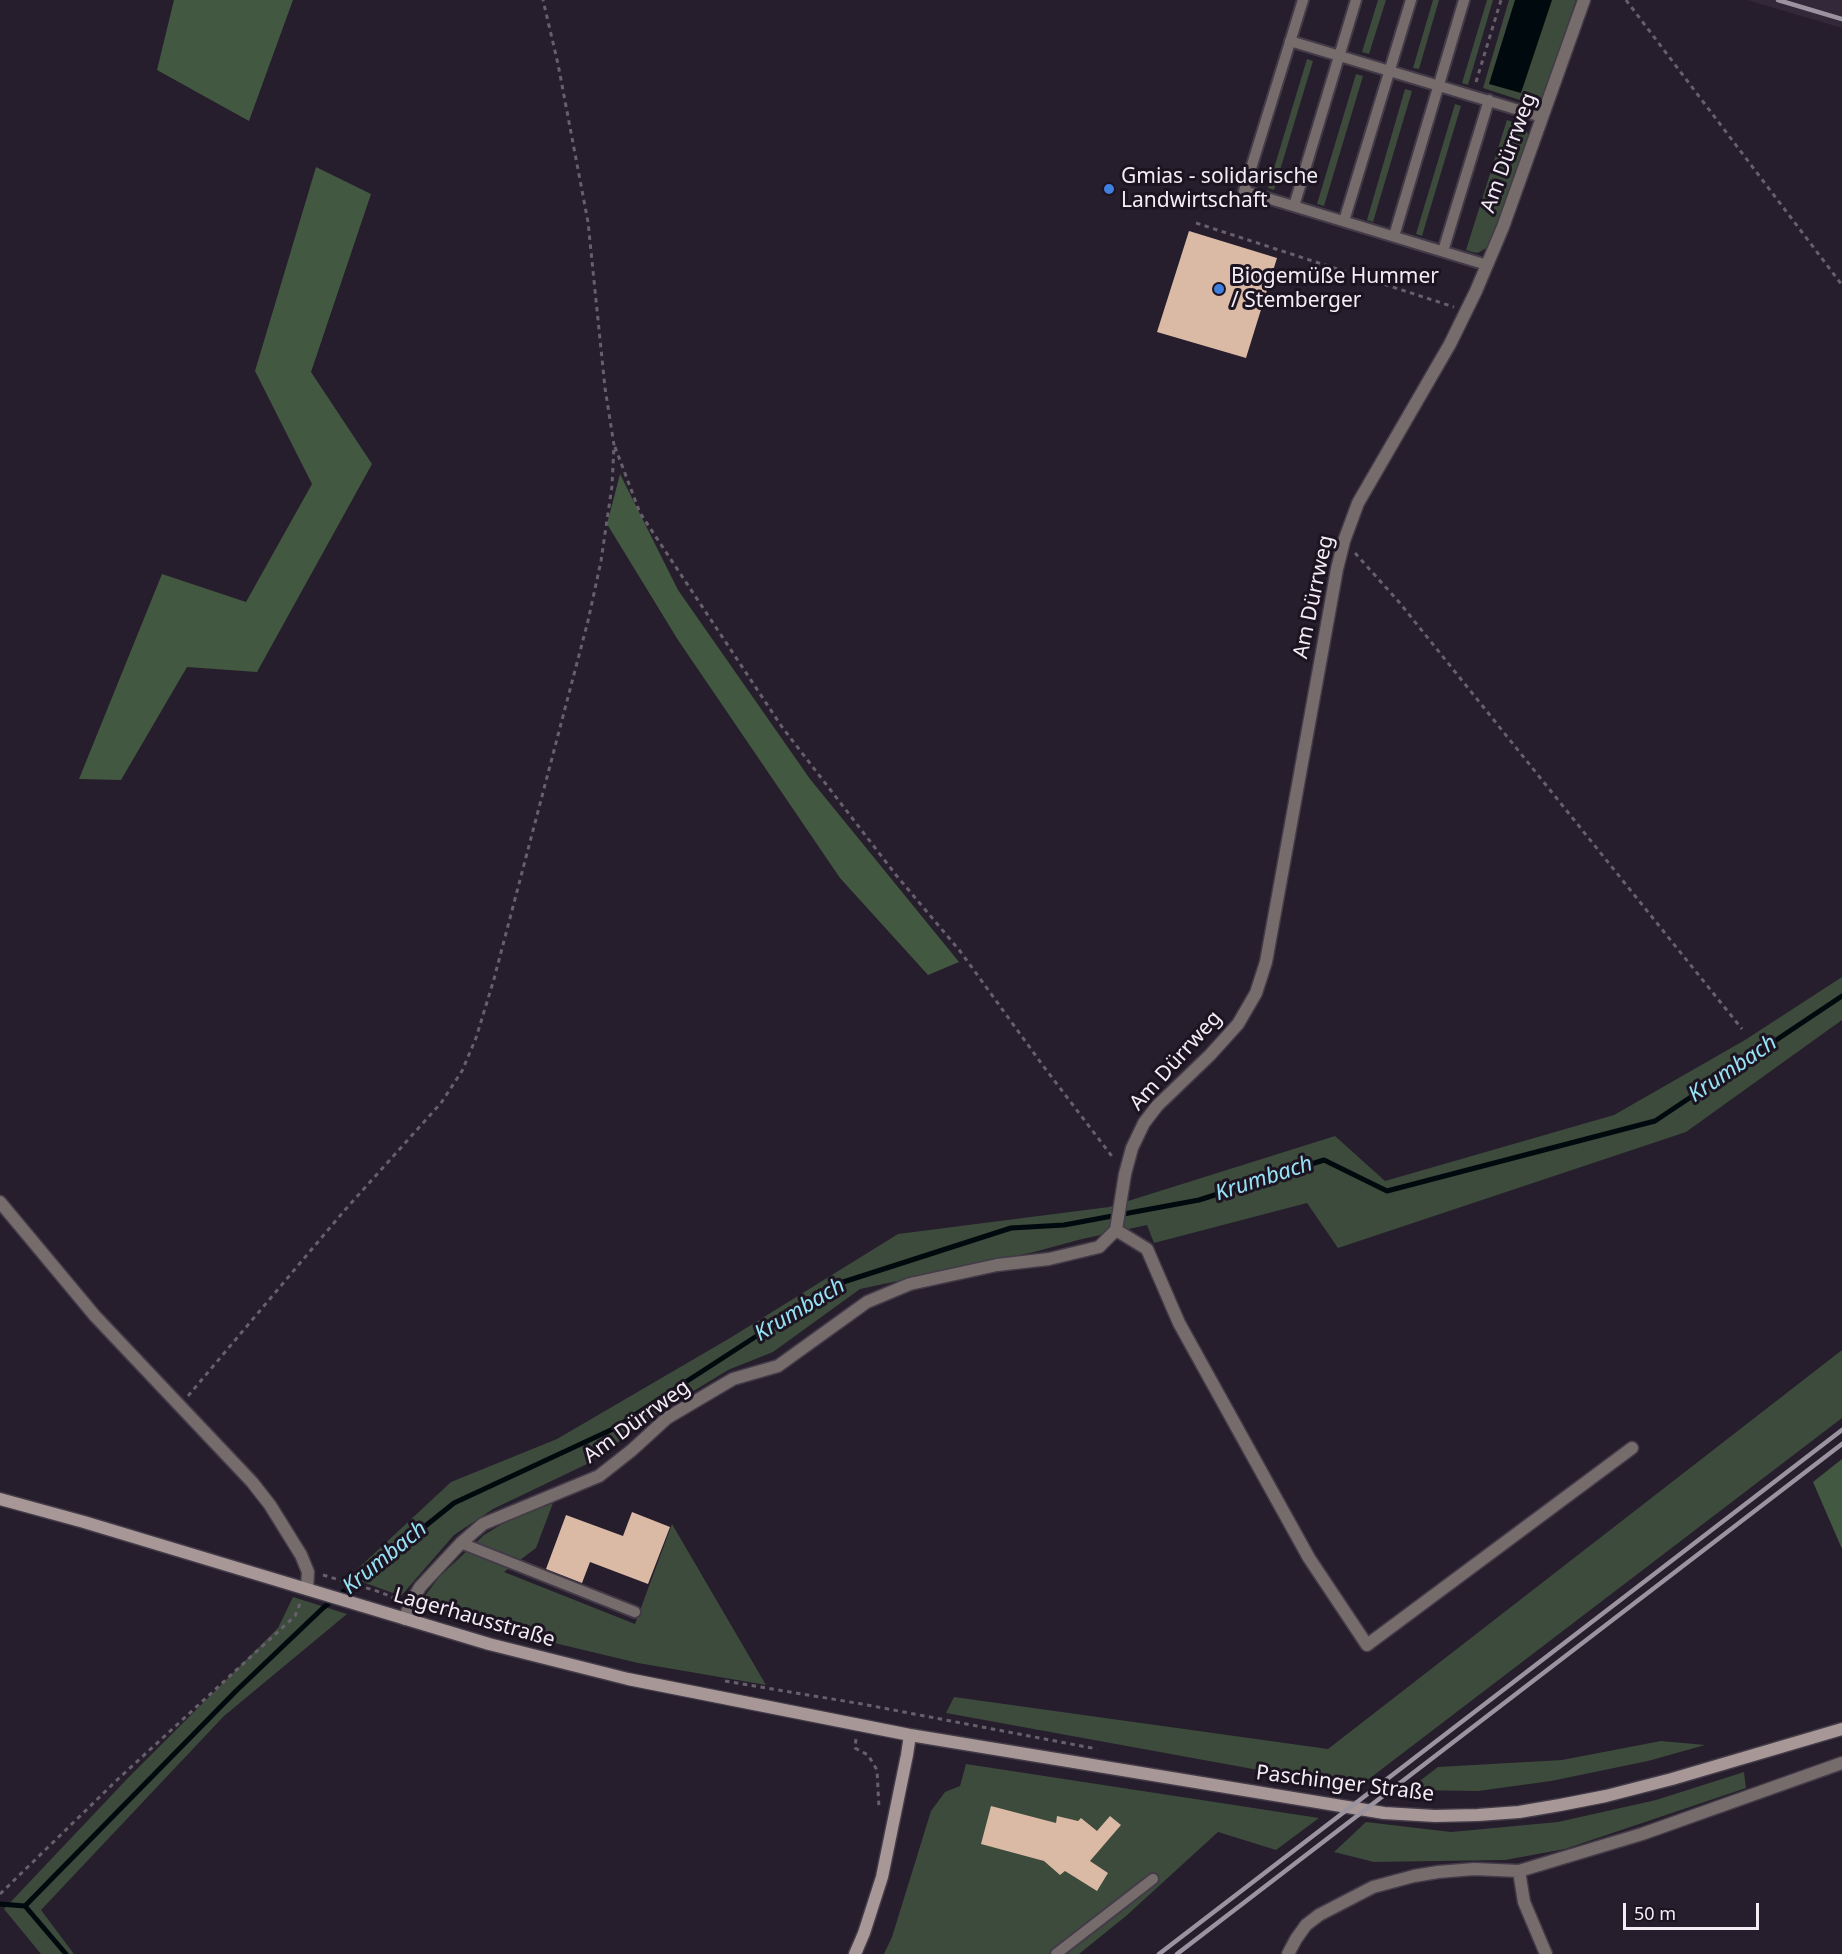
<!DOCTYPE html>
<html>
<head>
<meta charset="utf-8">
<style>
	body { margin:0 }
	#map { position:relative; width:1842px; height:1954px; overflow:hidden; background:#261e2c; font-family:"Noto Sans",sans-serif }
	canvas { display:block }
	.scale { position:absolute; left:1623px; top:1903px; width:136px; height:27px; box-sizing:border-box; border:3px solid #f3edf6; border-top:0; padding-left:8px; font-size:18px; line-height:21px; white-space:nowrap; color:#f3edf6; -webkit-text-stroke:4px #1d1422; paint-order:stroke }
</style>
</head>
<body>
<div id="map">
<canvas width="1842" height="1954"></canvas>
<div class="scale">50 m</div>
</div>
<script>
const ctx = document.querySelector('canvas').getContext('2d');
ctx.lineJoin = 'round';
function fill(path, color) { ctx.fillStyle = color; ctx.fill(path, 'evenodd'); }
const toPath = rows => new Path2D(rows.map(r => 'M' + r).join(''));
function strokePath(path, color, width, dash) { ctx.strokeStyle = color; ctx.lineWidth = width; ctx.lineCap = dash ? 'butt' : 'round'; ctx.setLineDash(dash || []); ctx.stroke(path); }
function label(font, color, halo, rows, align = 'center') {
  ctx.font = font + ' "Noto Sans",sans-serif'; ctx.lineWidth = 6; ctx.setLineDash([]); ctx.textBaseline = 'middle'; ctx.strokeStyle = halo; ctx.fillStyle = color; for (const [text, x, y, turn = 0] of rows) {
    ctx.save(); ctx.translate(x, y); ctx.rotate((+turn || 0) * Math.PI / 180); ctx.textAlign = isNaN(turn) ? turn : align; if (halo) ctx.strokeText(text, 0, 0); ctx.fillText(text, 0, 0); ctx.restore();
  }
}
fill(toPath([
	[1747,0,1842,0,1842,28]
]), '#33273a');
fill(toPath([
	[1378,0,1386,0,1369,54,1362,52],
	[1433,0,1439,0,1419,69,1413,68],
	[1487,0,1493,0,1468,85,1462,83],
	[1509,0,1576,0,1546,89,1541,100,1537,103,1532,104,1483,88],
	[1307,59,1313,61,1274,190,1268,188],
	[1356,74,1363,76,1324,206,1317,204],
	[1405,89,1412,91,1373,222,1367,220],
	[1455,104,1461,106,1422,236,1416,234],
	[1507,120,1525,126,1529,137,1488,247,1478,253,1472,252,1466,250],
	[1842,977,1842,1020,1686,1132,1338,1248,1307,1203,1154,1243,1147,1225,1082,1239,1034,1252,860,1289,773,1352,728,1370,664,1409,589,1463,493,1509,454,1535,401,1596,349,1577,451,1482,557,1439,730,1338,898,1234,1109,1207,1335,1136,1385,1181,1614,1115,1745,1040],
	[1842,1350,1842,1418,1357,1788,946,1713,954,1697,1328,1749],
	[553,1503,536,1548,504,1572,635,1624,672,1524,766,1685,638,1663,542,1640,424,1606,425,1596,439,1577,484,1535,507,1521],
	[293,1597,347,1614,224,1716,41,1910,74,1954,41,1954,4,1909,127,1779,278,1628],
	[1661,1741,1705,1745,1648,1761,1551,1781,1478,1791,1408,1790,1438,1767,1562,1760],
	[966,1764,1319,1818,1276,1850,1218,1832,1126,1916,1079,1954,884,1954,892,1937,931,1811,945,1792,960,1786],
	[1744,1772,1746,1788,1565,1849,1505,1860,1374,1862,1334,1852,1366,1822,1451,1832,1558,1822,1656,1800]
]), '#3c4b3b');
fill(toPath([
	[174,0,293,0,249,121,157,70],
	[316,167,371,194,311,372,372,464,257,672,187,667,121,780,79,779,162,574,246,602,312,484,255,371],
	[620,474,678,590,810,779,959,962,928,975,840,878,678,640,607,524],
	[1842,1459,1842,1549,1813,1482]
]), '#425840');
fill(toPath([
	[1515,0,1552,0,1521,93,1489,84]
]), '#000a0e');
strokePath(toPath([
	[0,1904,25,1906],
	[66,1954,25,1906,236,1691,323,1608,454,1503,613,1429,837,1284,1011,1228,1064,1225,1199,1200,1324,1160,1387,1191,1655,1121,1842,996]
]), '#000a0e', 5);
fill(toPath([
	[1189,231,1277,258,1246,358,1157,332],
	[632,1512,670,1527,648,1584,590,1562,582,1583,546,1569,566,1515,623,1536],
	[991,1806,1056,1823,1057,1816,1078,1821,1081,1818,1097,1831,1110,1816,1121,1825,1090,1861,1108,1873,1097,1891,1065,1871,1060,1875,1044,1861,981,1844]
]), '#dab9a5');
const lane = toPath([
	[1303,0,1244,191,1487,265],
	[1290,41,1542,117],
	[1294,206,1356,0],
	[1344,221,1411,0],
	[1394,236,1464,0],
	[1443,251,1489,100],
	[461,1543,635,1612],
	[1056,1954,1153,1879]
]);
const street = toPath([
	[0,1202,95,1316,252,1482,270,1505,301,1555,308,1572,307,1589],
	[1116,1230,1147,1249,1179,1323,1309,1558,1367,1645,1632,1448],
	[405,1619,409,1606,420,1587,461,1543,483,1524,599,1476,632,1450,667,1418,733,1379,778,1366,867,1302,910,1284,997,1265,1049,1259,1099,1247,1116,1230,1125,1174,1132,1148,1144,1123,1157,1106,1210,1055,1238,1024,1256,993,1266,962,1337,569,1344,541,1358,503,1450,344,1476,291,1503,227,1584,0],
	[1519,1871,1524,1902,1546,1954],
	[1288,1954,1296,1939,1306,1925,1319,1915,1373,1887,1414,1876,1438,1872,1474,1869,1519,1871,1642,1834,1842,1763]
]);
const secondary = toPath([
	[0,1499,84,1522,489,1644,628,1679,910,1735,1384,1813,1435,1816,1478,1815,1519,1812,1560,1805,1606,1796,1672,1779,1842,1729],
	[855,1954,864,1933,882,1877,907,1755,910,1735]
]);
strokePath(lane, '#433b48', 14);
strokePath(street, '#433b48', 15);
strokePath(secondary, '#433b48', 15);
strokePath(toPath([
	[1626,0,1842,285],
	[1476,82,1501,0],
	[1196,223,1454,307],
	[615,447,640,513,782,727,896,875,960,951,1044,1067,1114,1159],
	[1355,553,1399,602,1742,1029],
	[188,1396,344,1211,441,1103,462,1071,476,1038,494,979,588,621,601,561,612,486,614,445,605,388,588,222,558,64,543,0],
	[323,1575,380,1592,394,1598],
	[725,1681,862,1704,1097,1749],
	[856,1739,855,1748,868,1755,877,1770,879,1808],
	[0,1894,117,1780,295,1616,301,1601]
]), '#67606c', 3, [4.5, 4.5]);
strokePath(lane, '#766c6c', 10);
strokePath(street, '#766c6c', 12);
strokePath(secondary, '#a79797', 12);
strokePath(toPath([
	[1778,0,1842,19],
	[1159,1954,1842,1430],
	[1177,1954,1842,1444]
]), '#9b94a0', 4.5);
for (const [x, y, r, color] of [
	[1109,189,6,"#3f7fe0"],
	[1219,289,6,"#3f7fe0"]
]) { const dot = new Path2D(); dot.arc(x, y, r, 0, 2 * Math.PI); ctx.fillStyle = color; ctx.fill(dot); strokePath(dot, '#1d1422', 2); }
label('21px', '#f3edf6', '#1d1422', [
	["Am Dürrweg",1509,153,-70],
	["Am Dürrweg",1314,597,-78],
	["Am Dürrweg",1176,1061,-48],
	["Am Dürrweg",637,1422,-36],
	["Lagerhausstraße",474,1618,16],
	["Paschinger Straße",1345,1784,7]
]);
label('21px', '#f3edf6', '#1d1422', [
	["Gmias - solidarische",1121,177],
	["Landwirtschaft",1121,201],
	["Biogemüße Hummer",1231,277],
	["/ Stemberger",1231,301]
], 'left');
label('italic 22px', '#97e2f4', '#1d1422', [
	["Krumbach",1733,1069,-34],
	["Krumbach",1264,1179,-18],
	["Krumbach",800,1310,-31],
	["Krumbach",385,1558,-39]
]);
</script>
</body>
</html>
